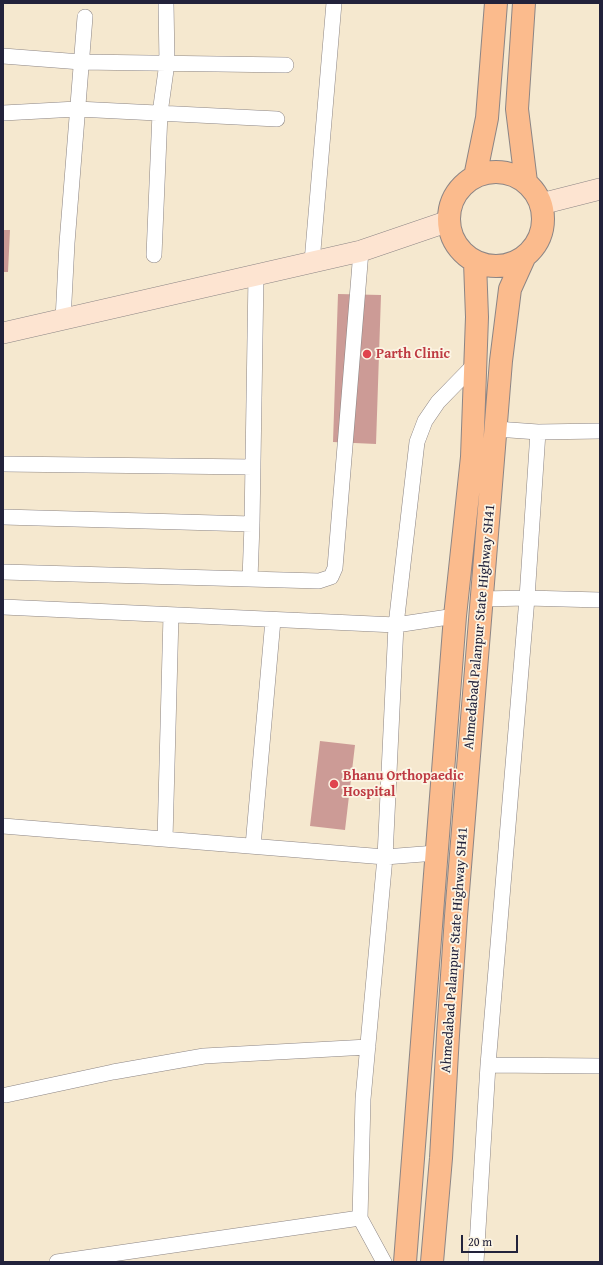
<!DOCTYPE html>
<html>
<head>
<meta charset="utf-8">
<style>
	body { margin:0 }
	#map { position:relative; width:603px; height:1265px; overflow:hidden; background:#f5e8cf; font-family:"Gentium Book Plus",serif }
	canvas { display:block }
	.frame { position:absolute; inset:0; border:4px solid #22223b; pointer-events:none }
	.scale { position:absolute; left:461px; top:1235px; width:57px; height:18px; box-sizing:border-box; border:2px solid #22223b; border-top:0; padding-left:5px; font-size:12px; line-height:14px; white-space:nowrap; color:#22223b; -webkit-text-stroke:3px #fcf5e5; paint-order:stroke }
</style>
</head>
<body>
<div id="map">
<canvas width="603" height="1265"></canvas>
<div class="frame"></div>
<div class="scale">20 m</div>
</div>
<script>
const ctx = document.querySelector('canvas').getContext('2d');
ctx.lineJoin = 'round';
function fill(path, color) { ctx.fillStyle = color; ctx.fill(path, 'evenodd'); }
const toPath = rows => new Path2D(rows.map(r => 'M' + r).join(''));
function strokePath(path, color, width, dash) { ctx.strokeStyle = color; ctx.lineWidth = width; ctx.lineCap = dash ? 'butt' : 'round'; ctx.setLineDash(dash || []); ctx.stroke(path); }
function label(font, color, halo, rows, align = 'center') {
  ctx.font = font + ' "Gentium Book Plus",serif'; ctx.lineWidth = 3.5; ctx.setLineDash([]); ctx.textBaseline = 'middle'; ctx.strokeStyle = halo; ctx.fillStyle = color; for (const [text, x, y, turn = 0] of rows) {
    ctx.save(); ctx.translate(x, y); ctx.rotate((+turn || 0) * Math.PI / 180); ctx.textAlign = isNaN(turn) ? turn : align; if (halo) ctx.strokeText(text, 0, 0); ctx.fillText(text, 0, 0); ctx.restore();
  }
}
fill(toPath([
	[3,230,10,230,8,272,3,272],
	[338,294,381,295,376,444,333,442],
	[320,741,355,745,345,830,310,826]
]), '#cc9b96');
const street = toPath([
	[3,56,81,62,286,65],
	[3,113,77,109,277,119],
	[154,255,160,113,167,63,166,3],
	[312,262,334,3],
	[63,320,67,243,85,17],
	[538,432,600,431],
	[3,464,253,467],
	[3,517,252,524,256,275],
	[3,572,319,581,331,577,335,568,361,251],
	[250,579,252,524],
	[482,599,527,598,600,600],
	[3,607,396,625,455,616],
	[3,826,385,857,436,853],
	[165,839,171,615],
	[253,846,273,620],
	[488,1065,600,1066],
	[6,1095,113,1072,204,1056,368,1047],
	[57,1262,360,1218],
	[384,1262,360,1218,363,1099,385,857,396,625,417,442,425,421,438,402,475,364],
	[476,1262,488,1065,527,598,538,432,496,429]
]);
const secondary = toPath([
	[541,204,600,189],
	[3,333,361,251,449,221]
]);
const primary = toPath([
	[524,3,517,109,526,182],
	'449 219a47 47 0 1 1 94 0a47 47 0 1 1-94 0Z',
	[475,177,487,118,496,3],
	[405,1262,455,616,472,457,477,317,475,262],
	[432,1262,441,1158,448,1035,456,916,501,361,510,289,524,258]
]);
strokePath(street, '#8c8585', 16);
strokePath(secondary, '#8c8585', 22);
strokePath(primary, '#8c8585', 24);
strokePath(street, '#fff', 15);
strokePath(secondary, '#fde4d1', 21);
strokePath(primary, '#fbbb8d', 22);
for (const [x, y, r, color] of [
	[367,354,5,"#e0444e"],
	[334,784,5,"#e0444e"]
]) { const dot = new Path2D(); dot.arc(x, y, r, 0, 2 * Math.PI); ctx.fillStyle = color; ctx.fill(dot); strokePath(dot, '#fcf5e5', 1.5); }
label('bold 14px', '#be3a42', '#fcf5e5', [
	["Parth Clinic",376,354],
	["Bhanu Orthopaedic",343,776],
	["Hospital",343,792]
], 'left');
label('14px', '#22223b', '#fcf5e5', [
	["Ahmedabad Palanpur State Highway SH41",480,627,-85],
	["Ahmedabad Palanpur State Highway SH41",455,950,-86]
]);
</script>
</body>
</html>
